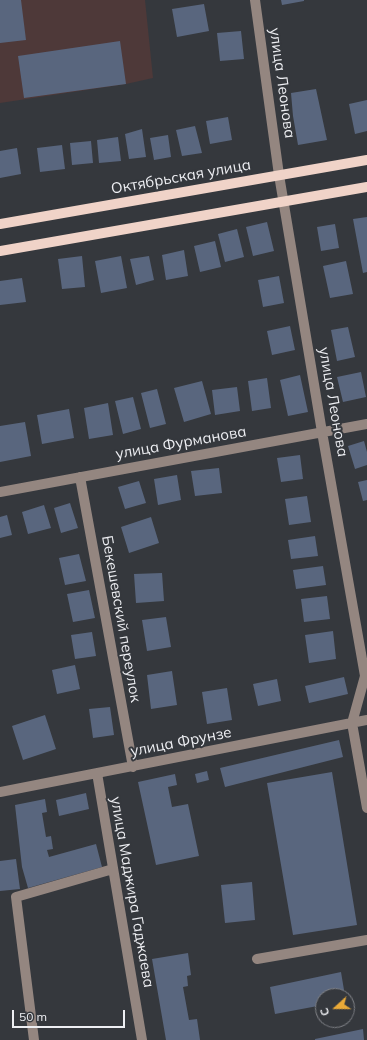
<!DOCTYPE html>
<html>
<head>
<meta charset="utf-8">
<style>
	body { margin:0 }
	#map { position:relative; width:367px; height:1040px; overflow:hidden; background:#35383d; font-family:Mulish,sans-serif }
	canvas { display:block }
	.north { position:absolute; left:315px; top:988px; width:40px; height:40px; box-sizing:border-box; background:#35383d; border:1px solid #7f8186; border-radius:50%; rotate:249deg; font-size:11px; font-weight:700; line-height:16px; text-align:center; color:#eeeff3 }
	.north::after { content:''; display:block; margin:auto; width:14px; height:18px; background:#eaaa38; clip-path:polygon(50% 0,100% 100%,50% 72%,0 100%) }
	.scale { position:absolute; left:12px; top:1010px; width:113px; height:18px; box-sizing:border-box; border:2px solid #eeeff3; border-top:0; padding-left:5px; font-size:12px; line-height:14px; white-space:nowrap; color:#eeeff3; -webkit-text-stroke:3px #35383d; paint-order:stroke }
</style>
</head>
<body>
<div id="map">
<canvas width="367" height="1040"></canvas>
<div class="north">С</div>
<div class="scale">50 m</div>
</div>
<script>
const ctx = document.querySelector('canvas').getContext('2d');
ctx.lineJoin = 'round';
function fill(path, color) { ctx.fillStyle = color; ctx.fill(path, 'evenodd'); }
const toPath = rows => new Path2D(rows.map(r => 'M' + r).join(''));
function strokePath(path, color, width, dash) { ctx.strokeStyle = color; ctx.lineWidth = width; ctx.lineCap = dash ? 'butt' : 'round'; ctx.setLineDash(dash || []); ctx.stroke(path); }
function label(font, color, halo, rows, align = 'center') {
  ctx.font = font + ' Mulish,sans-serif'; ctx.lineWidth = 4; ctx.setLineDash([]); ctx.textBaseline = 'middle'; ctx.strokeStyle = halo; ctx.fillStyle = color; for (const [text, x, y, turn = 0] of rows) {
    ctx.save(); ctx.translate(x, y); ctx.rotate((+turn || 0) * Math.PI / 180); ctx.textAlign = isNaN(turn) ? turn : align; if (halo) ctx.strokeText(text, 0, 0); ctx.fillText(text, 0, 0); ctx.restore();
  }
}
fill(toPath([
	[0,0,145,0,153,78,126,84,0,103]
]), '#4e3939');
fill(toPath([
	[0,0,21,0,26,40,0,43],
	[281,0,304,0,304,1,282,5],
	[204,4,209,31,177,37,172,9],
	[241,31,244,59,220,61,217,33],
	[120,41,126,84,24,98,18,56],
	[316,89,327,140,298,145,293,116,291,93],
	[367,100,367,131,355,134,349,104],
	[228,117,232,140,210,144,206,121],
	[195,126,202,153,182,156,176,130],
	[142,129,146,157,129,159,125,134],
	[168,135,171,157,154,160,150,138],
	[118,137,121,161,99,163,97,140],
	[91,141,93,163,72,165,70,143],
	[62,145,65,169,40,172,37,148],
	[17,148,21,174,0,178,0,151],
	[367,217,367,272,363,273,353,219],
	[267,222,274,251,253,256,246,227],
	[335,224,339,248,321,251,317,227],
	[237,229,244,257,225,262,218,234],
	[215,241,221,267,200,272,194,246],
	[184,250,188,276,166,280,162,255],
	[82,256,85,287,62,289,58,259],
	[121,256,127,288,101,293,95,261],
	[149,256,154,280,136,285,130,259],
	[346,261,353,294,330,298,323,266],
	[279,276,284,303,263,307,258,280],
	[22,278,26,302,0,305,0,281],
	[290,326,295,350,272,355,267,331],
	[348,327,355,357,337,361,331,330],
	[361,372,366,397,343,402,337,377],
	[300,375,308,412,288,416,280,380],
	[267,378,271,408,252,411,248,381],
	[202,381,211,414,184,422,174,388],
	[237,387,240,411,215,415,212,390],
	[157,389,166,424,150,428,141,393],
	[133,397,141,429,123,434,115,401],
	[108,403,113,435,89,439,84,408],
	[69,409,74,438,42,444,37,415],
	[25,422,31,456,0,462,0,426],
	[364,441,367,452,367,465,355,469,348,446],
	[300,455,303,479,281,482,277,458],
	[219,468,222,493,195,496,191,471],
	[177,475,181,500,158,505,154,479],
	[367,480,367,500,363,501,358,482],
	[139,481,146,503,125,509,118,487],
	[307,496,311,522,289,525,285,499],
	[70,503,78,528,61,533,54,508],
	[44,505,51,528,28,534,22,512],
	[7,515,12,535,0,538,0,517],
	[151,517,159,543,129,553,121,527],
	[315,536,318,556,291,559,288,540],
	[79,554,86,581,65,585,59,558],
	[323,566,326,585,296,589,293,570],
	[162,573,164,601,136,603,134,574],
	[89,590,95,618,73,622,67,594],
	[327,596,330,619,304,622,301,599],
	[166,617,171,647,147,651,142,620],
	[333,631,336,659,309,663,305,635],
	[92,632,96,656,75,659,71,635],
	[75,665,80,689,57,694,52,670],
	[172,671,177,705,151,709,147,675],
	[344,677,348,694,309,703,305,686],
	[277,679,281,701,258,706,253,684],
	[227,688,232,720,207,724,202,692],
	[110,707,114,735,93,738,89,709],
	[45,715,56,749,23,760,12,726],
	[339,740,343,757,225,787,220,768],
	[207,771,209,780,197,783,195,774],
	[332,772,357,925,293,935,267,783],
	[175,774,177,785,168,787,172,807,188,804,199,856,156,865,138,782],
	[86,793,89,809,59,816,56,800],
	[45,799,47,812,42,813,46,837,51,836,53,849,47,850,49,857,96,844,102,867,28,888,22,867,15,805],
	[16,859,20,889,0,891,0,861],
	[252,882,255,920,225,923,221,885],
	[188,953,191,975,187,976,188,986,183,987,189,1020,197,1019,200,1040,166,1040,152,959],
	[341,972,345,996,323,996,323,1005,275,1014,270,987],
	[363,1029,364,1040,315,1040,315,1039]
]), '#59667e');
strokePath(toPath([
	[255,0,279,175,322,432,365,676,352,723,367,808],
	[80,477,133,767],
	[0,492,367,424],
	[97,773,142,1040],
	[0,792,367,720],
	[257,959,367,940],
	[34,1040,16,897,113,869]
]), '#948680', 10);
strokePath(toPath([
	[0,224,367,160],
	[0,251,367,187]
]), '#f0d3c8', 10);
label('15px', '#eeeff3', '#35383d', [
	["улица Леонова",282,83,82],
	["Октябрьская улица",181,177,-10],
	["улица Леонова",333,402,80],
	["улица Фурманова",181,443,-10],
	["Бекешевский переулок",121,619,80],
	["улица Фрунзе",181,742,-11],
	["улица Маджира Гаджаева",132,892,80]
]);
</script>
</body>
</html>
